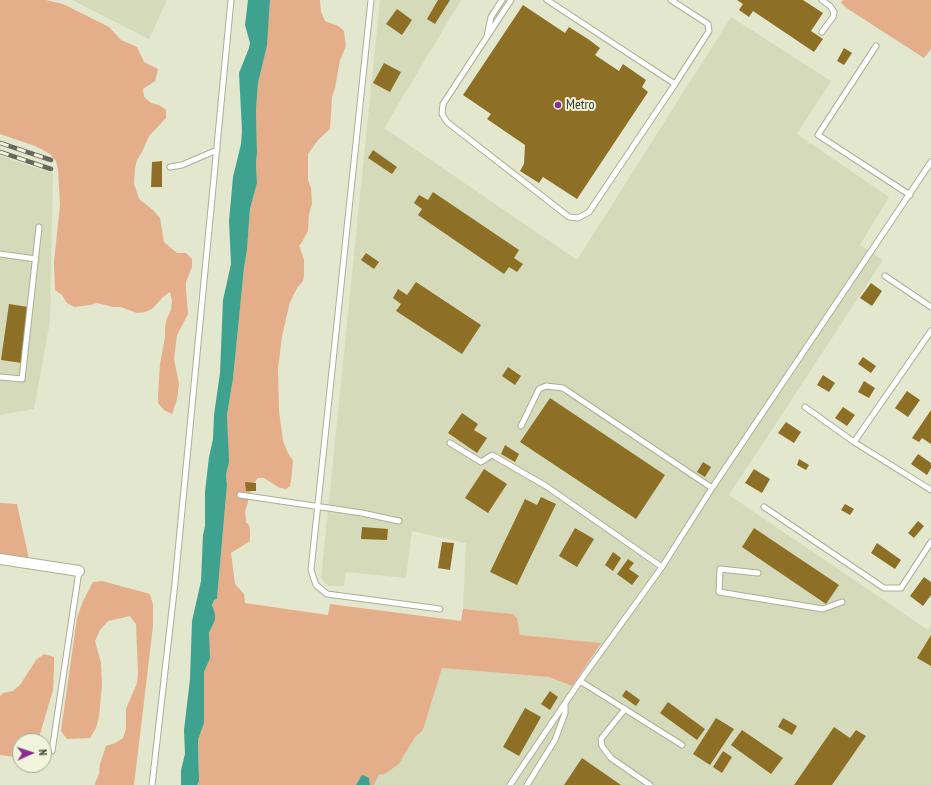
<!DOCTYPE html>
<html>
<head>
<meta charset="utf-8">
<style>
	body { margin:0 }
	#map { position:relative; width:931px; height:785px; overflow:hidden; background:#e2e7cd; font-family:"PT Sans Narrow",sans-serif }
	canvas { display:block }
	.north { position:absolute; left:12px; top:733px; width:40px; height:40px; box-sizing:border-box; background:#eff4da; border:1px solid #a6aa96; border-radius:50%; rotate:87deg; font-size:11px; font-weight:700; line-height:16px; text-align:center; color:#383a30 }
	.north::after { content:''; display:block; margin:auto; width:14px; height:18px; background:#8b2d97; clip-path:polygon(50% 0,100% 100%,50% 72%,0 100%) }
</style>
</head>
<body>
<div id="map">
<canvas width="931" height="785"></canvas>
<div class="north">N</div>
</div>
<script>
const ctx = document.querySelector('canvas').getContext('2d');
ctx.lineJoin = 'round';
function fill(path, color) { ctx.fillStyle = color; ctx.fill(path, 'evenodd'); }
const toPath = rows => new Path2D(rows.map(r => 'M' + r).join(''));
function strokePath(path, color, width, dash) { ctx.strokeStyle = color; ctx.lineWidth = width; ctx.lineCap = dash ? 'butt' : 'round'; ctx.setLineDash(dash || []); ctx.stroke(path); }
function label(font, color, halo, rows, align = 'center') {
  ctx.font = font + ' "PT Sans Narrow",sans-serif'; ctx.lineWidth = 4; ctx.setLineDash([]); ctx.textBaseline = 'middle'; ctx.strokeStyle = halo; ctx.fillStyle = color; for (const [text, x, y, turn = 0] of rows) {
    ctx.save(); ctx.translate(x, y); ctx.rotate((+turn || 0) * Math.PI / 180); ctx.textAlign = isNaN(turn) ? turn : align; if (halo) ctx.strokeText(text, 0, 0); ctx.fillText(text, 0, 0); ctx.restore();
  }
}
fill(toPath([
	[72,0,167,0,149,39],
	[380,0,461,0,384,128,577,260,731,17,831,81,797,134,889,197,860,245,883,260,729,495,928,630,931,625,931,785,374,785,379,775,385,774,399,764,415,737,423,730,442,668,549,677,572,686,520,635,517,618,513,614,463,609,466,543,412,531,406,578,346,572,344,586,328,586,321,578],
	[0,156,53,173,50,321,34,409,0,415]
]), '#d5dbba');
fill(toPath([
	[0,0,46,0,63,4,109,27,121,40,137,47,144,62,158,69,155,81,143,89,144,97,151,103,159,105,166,110,166,118,149,136,142,152,137,160,135,168,134,184,139,199,153,210,160,218,164,242,177,253,186,253,192,259,192,267,186,282,186,290,188,314,177,335,174,359,179,384,177,399,172,414,164,410,158,403,158,394,160,364,165,337,165,327,167,318,171,310,172,301,170,292,163,297,152,309,145,312,137,313,121,307,113,307,97,303,90,305,74,307,67,303,62,295,55,290,54,262,60,205,58,169,56,161,50,154,43,150,35,146,0,134],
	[270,0,320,0,321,12,325,21,338,26,344,31,346,46,340,60,335,88,332,97,330,129,318,140,308,154,308,180,311,188,312,203,309,215,308,231,301,244,299,245,304,260,304,275,303,281,297,288,290,302,282,336,278,369,279,411,283,441,287,451,293,461,291,481,290,486,286,489,280,488,264,478,258,478,251,486,250,496,245,511,246,522,249,525,250,530,250,541,231,553,235,584,244,594,245,603,328,615,330,604,461,621,463,609,513,614,517,618,520,635,601,643,572,686,549,677,442,668,423,730,415,737,399,764,385,774,379,775,374,785,370,785,369,778,361,776,356,785,197,785,199,769,198,740,204,723,204,672,207,663,209,648,209,633,215,620,212,605,214,600,217,599,227,485,226,475,228,467,227,415,233,379,244,268,247,250,250,209,257,183,256,163,257,153,256,110,258,83,267,39],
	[843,0,931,0,931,49,924,58,848,9,841,3],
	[0,503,17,504,29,559,0,555],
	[102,581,150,594,153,605,153,626,134,785,95,785,95,783,99,774,100,764,106,746,115,743,123,738,126,729,126,709,137,683,138,674,136,624,130,616,108,621,100,630,95,641,101,663,102,684,99,717,96,728,90,738,67,739,61,731,77,618,83,601,93,582],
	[44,654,54,657,54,668,53,690,38,741,20,741,20,756,16,757,0,755,0,696,3,693,13,691,20,685,36,660]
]), '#e4ae8a');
fill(toPath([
	[248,0,270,0,267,45,258,83,256,110,257,153,256,163,257,183,250,209,247,250,244,268,233,379,227,415,229,462,226,475,227,485,217,599,214,600,212,605,215,614,215,620,209,633,210,658,204,672,204,723,198,740,199,781,197,785,181,785,181,770,185,754,184,730,190,679,192,621,201,581,203,535,205,526,205,492,209,457,213,439,214,415,220,373,223,300,231,264,229,221,233,177,241,144,242,131,239,73,249,48,250,43,245,25],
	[363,775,369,778,370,785,356,785,361,776]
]), '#3fa28e');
fill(toPath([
	[438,0,450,0,435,24,427,19],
	[737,0,803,0,823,13,811,31,823,39,814,52,753,11,749,17,739,10,743,4],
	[523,5,565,33,569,27,588,39,600,48,595,55,619,71,623,64,646,80,642,87,648,92,577,199,543,177,539,183,520,171,524,164,525,145,487,119,491,114,463,95],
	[397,9,412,20,402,35,386,24],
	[844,48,852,53,844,65,837,61],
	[384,63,401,72,390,92,373,83],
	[373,150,397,167,392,174,368,158],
	[162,161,162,187,151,187,152,162],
	[433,192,519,250,514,258,523,264,517,272,509,267,504,274,418,215,422,209,414,203,419,195,428,200],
	[366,253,379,262,374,269,361,260],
	[416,282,481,325,462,354,396,311,401,304,393,298,398,289,407,295],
	[871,283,882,291,872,306,860,298],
	[9,304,28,307,22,363,1,360],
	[863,357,876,366,871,373,858,364],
	[508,367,521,376,515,385,502,376],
	[823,375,835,383,829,392,817,385],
	[864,381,875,388,869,398,858,392],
	[907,391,920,400,908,417,895,408],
	[550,398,665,475,636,519,520,442],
	[843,407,855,415,847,426,835,418],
	[931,410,931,444,922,438,919,442,912,438],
	[462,413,478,424,474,430,487,438,477,453,448,433],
	[786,422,801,432,794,443,778,433],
	[505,445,519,454,515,462,501,454],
	[918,454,931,463,931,468,927,475,911,464],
	[799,459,809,465,806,470,797,465],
	[703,462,711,467,705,477,697,472],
	[484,469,507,484,488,513,465,498],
	[754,469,770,479,762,493,745,483],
	[245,482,256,483,256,491,246,491],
	[541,497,556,504,517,585,490,572,525,499,537,505],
	[845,504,854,509,850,515,841,510],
	[918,521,924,526,914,538,908,533],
	[362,527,388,529,387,540,361,539],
	[575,528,594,539,577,567,559,556],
	[754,528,839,585,826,604,742,547],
	[442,542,454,543,450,570,438,568],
	[877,543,901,560,895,569,871,553],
	[613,552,621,558,613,571,605,565],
	[628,559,634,563,629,569,639,576,632,585,617,574],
	[924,577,931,582,931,595,923,606,910,596],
	[931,635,931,666,917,658],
	[626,690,640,700,636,706,622,696],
	[550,691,558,697,550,710,541,704],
	[668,702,705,729,697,740,660,713],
	[525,708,541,717,519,756,503,747],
	[716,718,734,729,710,765,693,754],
	[783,718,797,726,792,735,778,727],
	[834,727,850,738,856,730,866,736,832,785,794,785],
	[742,730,783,758,771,774,731,745],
	[723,751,732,757,722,773,713,767],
	[582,758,621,785,564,785]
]), '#8e6f26');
const service = toPath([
	[371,0,311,570,316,585,327,594,440,609],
	[511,0,443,104,442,114,447,122,569,217,578,218,589,212,675,84],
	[547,0,675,84,709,31,708,24,671,0],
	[822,0,830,6,834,12,833,17,822,32],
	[487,36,491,17,502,0],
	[876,46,818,135,910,195],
	[170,167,182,165,217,150],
	[0,254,36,259],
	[885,276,931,307],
	[0,377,22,379,39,227],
	[805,407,854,442,931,490],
	[521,426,539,389,546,386,563,388,712,488],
	[854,442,931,331],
	[450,443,481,462,492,455,546,486,662,567],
	[240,495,362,513,399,521],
	[764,507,884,588,901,588,931,542],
	[758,573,720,569,719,592,823,609,842,602],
	[580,681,682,745],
	[625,709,601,739,602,746,611,758,650,785],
	[52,751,79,571],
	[152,785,175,583,231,0],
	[510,785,580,681,662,567,712,488,931,162],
	[527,785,555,740,565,713,565,704]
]);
const minor = toPath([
	[0,559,79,571]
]);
strokePath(service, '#aaaf96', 7);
strokePath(minor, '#aaaf96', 12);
strokePath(service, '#fff', 5);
strokePath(minor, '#fff', 10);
const rail = toPath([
	[0,143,51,160],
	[0,152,51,169]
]);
strokePath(rail, '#66695b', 4.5);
strokePath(rail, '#eff4da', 3, [9]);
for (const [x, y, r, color] of [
	[558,105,4,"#8b2d97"]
]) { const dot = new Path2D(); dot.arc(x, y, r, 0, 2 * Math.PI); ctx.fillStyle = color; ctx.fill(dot); strokePath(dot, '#eff4da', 1.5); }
label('14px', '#383a30', '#eff4da', [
	["Metro",566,105]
], 'left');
</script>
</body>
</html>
